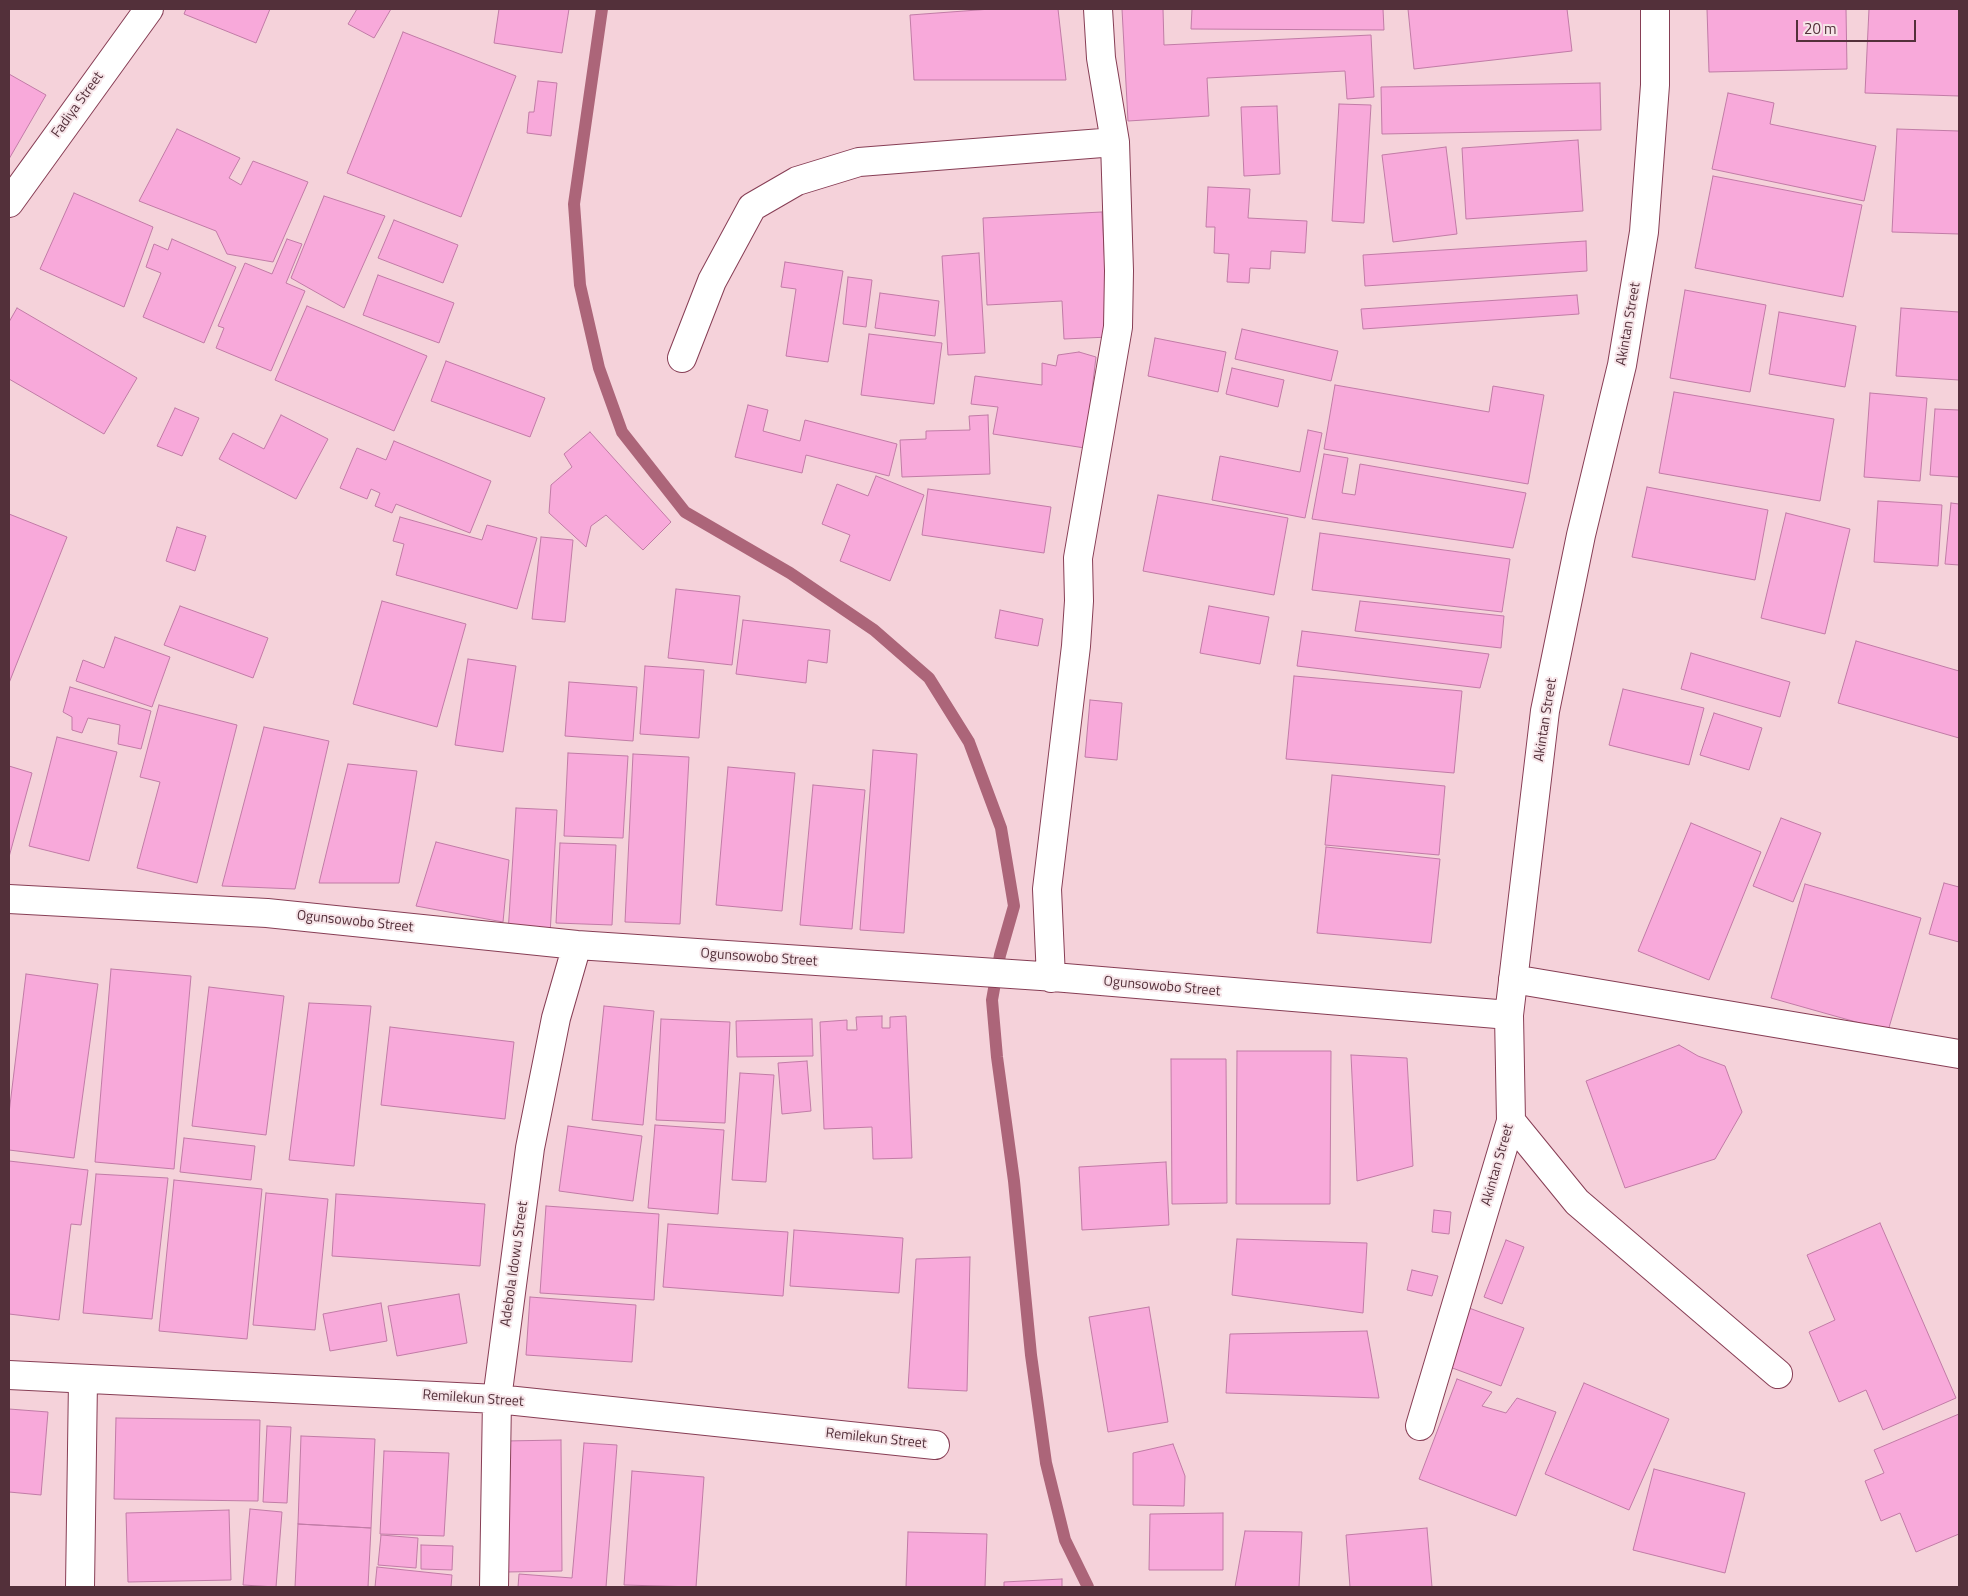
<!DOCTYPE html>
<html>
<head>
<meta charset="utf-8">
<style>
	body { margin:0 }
	#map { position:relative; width:1968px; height:1596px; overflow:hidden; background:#f5d2da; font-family:"Titillium Web",sans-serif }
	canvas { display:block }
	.frame { position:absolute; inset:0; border:10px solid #53303a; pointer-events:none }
	.scale { position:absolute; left:1796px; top:20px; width:120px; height:22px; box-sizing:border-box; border:2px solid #53303a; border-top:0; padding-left:6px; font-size:15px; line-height:18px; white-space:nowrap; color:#53303a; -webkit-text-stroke:4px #f6e4e8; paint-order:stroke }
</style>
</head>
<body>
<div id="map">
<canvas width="1968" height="1596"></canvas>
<div class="frame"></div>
<div class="scale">20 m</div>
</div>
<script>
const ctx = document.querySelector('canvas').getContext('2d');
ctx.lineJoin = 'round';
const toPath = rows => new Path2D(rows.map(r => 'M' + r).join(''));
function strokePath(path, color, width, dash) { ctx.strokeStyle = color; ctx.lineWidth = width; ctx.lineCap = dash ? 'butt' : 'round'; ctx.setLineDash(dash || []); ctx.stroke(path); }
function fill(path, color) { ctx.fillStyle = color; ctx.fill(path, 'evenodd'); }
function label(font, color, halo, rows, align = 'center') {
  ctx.font = font + ' "Titillium Web",sans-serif'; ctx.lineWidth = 4; ctx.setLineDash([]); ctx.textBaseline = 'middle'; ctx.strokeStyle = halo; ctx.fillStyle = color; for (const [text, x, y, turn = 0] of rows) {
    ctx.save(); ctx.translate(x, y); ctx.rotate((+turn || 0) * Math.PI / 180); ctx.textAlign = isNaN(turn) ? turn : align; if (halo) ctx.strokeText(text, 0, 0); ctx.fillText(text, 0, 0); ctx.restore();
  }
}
strokePath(toPath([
	[602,9,574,204,580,285,599,368,622,432,685,512,790,573,874,630,929,678,969,742,1001,828,1014,906,1000,955,992,1000,997,1057,1014,1181,1031,1355,1046,1463,1065,1540,1088,1587]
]), '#ac6579', 12);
const building = toPath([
	[186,9,270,9,256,43,184,14,186,9],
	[357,9,356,9,391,9,374,38,348,24,357,9],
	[499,9,569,9,562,53,494,43,499,9],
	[991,9,1058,9,1066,80,914,80,910,15,991,9],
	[1122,9,1163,9,1164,45,1371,35,1374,97,1347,99,1345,71,1207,78,1209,116,1128,121,1122,9],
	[1192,9,1383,9,1384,30,1191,29,1192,9],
	[1408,9,1567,9,1572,51,1414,69,1408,9],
	[1707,9,1846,9,1847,69,1709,72,1707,9],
	[1869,9,1959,9,1959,96,1865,93,1869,9],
	[403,32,516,76,461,217,347,173,403,32],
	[9,74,46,95,9,159,9,74],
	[538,81,557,83,551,136,527,133,529,112,534,112,538,81],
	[1600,83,1601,130,1382,134,1381,87,1600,83],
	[1728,93,1774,103,1770,124,1876,146,1864,201,1712,169,1728,93],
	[1339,104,1371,105,1364,223,1332,221,1339,104],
	[1277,106,1280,174,1244,176,1241,107,1277,106],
	[177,129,240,158,229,178,241,185,253,161,308,182,273,262,227,254,216,231,139,201,177,129],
	[1897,129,1959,131,1959,234,1892,232,1897,129],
	[1578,140,1583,211,1466,219,1462,148,1578,140],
	[1446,147,1457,234,1393,242,1382,155,1446,147],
	[1713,176,1862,205,1843,297,1695,268,1713,176],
	[1208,187,1250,189,1248,218,1307,221,1305,253,1271,251,1270,269,1250,268,1249,283,1227,282,1229,254,1214,253,1215,227,1206,227,1208,187],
	[74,193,153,227,124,307,40,269,74,193],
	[324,196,385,216,344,308,291,278,324,196],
	[1102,212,1109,337,1064,339,1062,301,987,305,983,218,1102,212],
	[394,220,458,245,443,283,378,258,394,220],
	[172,239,236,267,204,343,143,317,161,273,146,267,154,244,168,250,172,239],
	[287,239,302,244,286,283,305,291,271,371,216,348,224,328,218,326,245,263,272,274,287,239],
	[1586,241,1587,271,1365,286,1363,255,1586,241],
	[979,253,985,353,948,355,942,256,979,253],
	[785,262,843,271,828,362,786,356,796,289,781,287,785,262],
	[378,275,454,303,439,343,363,315,378,275],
	[848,277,872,280,866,327,843,324,848,277],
	[1685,290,1766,305,1750,392,1670,378,1685,290],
	[880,293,939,301,935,336,875,328,880,293],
	[1577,295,1579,314,1363,329,1361,309,1577,295],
	[307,306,427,356,394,431,275,380,307,306],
	[17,308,137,378,104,434,9,379,9,322,17,308],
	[1901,308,1959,312,1959,380,1896,376,1901,308],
	[1779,312,1856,326,1845,387,1769,374,1779,312],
	[1242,329,1338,351,1331,381,1235,359,1242,329],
	[869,334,942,343,934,404,861,395,869,334],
	[1155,338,1226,352,1218,392,1148,376,1155,338],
	[1079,352,1096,357,1085,448,993,434,998,407,971,404,975,376,1042,385,1042,363,1056,366,1058,355,1079,352],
	[446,361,545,398,530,437,431,401,446,361],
	[1232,368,1284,380,1278,407,1226,394,1232,368],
	[1335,385,1489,412,1493,386,1544,395,1528,484,1324,449,1335,385],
	[1674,392,1834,419,1820,501,1659,473,1674,392],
	[1870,393,1927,398,1920,481,1864,477,1870,393],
	[748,405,768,410,763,431,800,441,805,420,897,444,889,476,806,455,802,473,735,457,748,405],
	[175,408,199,418,182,456,157,446,175,408],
	[1935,409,1959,410,1959,477,1930,475,1935,409],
	[281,415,328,439,296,499,219,459,233,433,264,449,281,415],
	[988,415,990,474,902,477,900,440,926,439,926,431,970,430,969,416,988,415],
	[1308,430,1322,433,1305,518,1212,500,1220,456,1300,472,1308,430],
	[590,432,671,522,643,550,606,515,591,526,586,547,549,513,551,485,572,467,564,454,590,432],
	[394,441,491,481,470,533,396,504,392,513,375,506,380,493,371,489,367,499,340,488,357,448,386,460,394,441],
	[1324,454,1348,458,1342,493,1355,495,1360,464,1526,493,1513,548,1312,519,1324,454],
	[876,476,924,495,890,581,840,561,850,535,822,524,837,484,868,496,876,476],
	[1647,487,1768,510,1755,580,1632,557,1647,487],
	[928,489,1051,507,1044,553,922,535,928,489],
	[1158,495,1288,518,1274,595,1143,571,1158,495],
	[1878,501,1942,505,1938,566,1874,562,1878,501],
	[1951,503,1959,504,1959,565,1945,564,1951,503],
	[1786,513,1850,529,1825,634,1761,618,1786,513],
	[9,514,67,537,9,683,9,514],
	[400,517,482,540,487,525,537,538,517,609,396,575,404,544,393,541,400,517],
	[177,527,206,536,195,571,166,561,177,527],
	[1320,533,1510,559,1502,612,1312,590,1320,533],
	[541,537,573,540,565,622,532,619,541,537],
	[676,589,740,596,732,665,668,658,676,589],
	[382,601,466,624,437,727,353,704,382,601],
	[1360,601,1504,616,1501,648,1355,631,1360,601],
	[180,606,268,638,253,678,164,645,180,606],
	[1209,606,1269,617,1260,664,1200,653,1209,606],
	[1000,610,1043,619,1038,646,995,638,1000,610],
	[743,620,830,630,827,663,808,660,806,683,736,674,743,620],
	[1302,631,1489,654,1480,688,1297,666,1302,631],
	[115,637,170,657,152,707,76,681,83,660,104,668,115,637],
	[1856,641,1959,671,1959,738,1838,703,1856,641],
	[1691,653,1790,682,1780,717,1681,689,1691,653],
	[468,659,516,666,503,752,455,745,468,659],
	[645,666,704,670,699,738,640,734,645,666],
	[1294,676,1462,691,1454,773,1286,759,1294,676],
	[569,682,637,687,633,741,565,736,569,682],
	[70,687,151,711,141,749,118,744,120,725,88,718,82,733,72,730,72,717,63,712,70,687],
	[1623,689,1704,708,1689,765,1609,745,1623,689],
	[1090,700,1122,703,1117,760,1085,757,1090,700],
	[159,705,237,725,197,883,137,868,160,782,140,777,159,705],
	[1714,713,1762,728,1749,770,1700,755,1714,713],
	[264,727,329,741,295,889,222,886,264,727],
	[57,737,117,752,89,861,29,846,57,737],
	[873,750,917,754,904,933,860,930,873,750],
	[568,753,628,756,623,838,564,836,568,753],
	[633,754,689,757,680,924,625,922,633,754],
	[348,764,417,771,399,883,319,883,348,764],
	[9,766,32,773,9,857,9,766],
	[728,767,795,773,782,911,716,905,728,767],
	[1332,775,1445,786,1439,855,1325,845,1332,775],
	[813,785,865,790,852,929,800,925,813,785],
	[516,808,557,810,550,935,508,933,516,808],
	[1781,818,1821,833,1793,902,1753,886,1781,818],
	[1691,823,1761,852,1709,980,1638,951,1691,823],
	[436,842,509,860,503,922,416,906,436,842],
	[560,843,616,845,612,925,556,923,560,843],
	[1326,847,1440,859,1431,943,1317,933,1326,847],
	[1944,883,1959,887,1959,942,1929,934,1944,883],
	[1805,884,1921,918,1888,1031,1771,998,1805,884],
	[111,969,191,976,174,1169,95,1162,111,969],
	[26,974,98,984,74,1158,9,1150,9,1113,26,974],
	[209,987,284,996,266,1135,192,1126,209,987],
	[309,1003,371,1006,354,1166,289,1160,309,1003],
	[604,1006,654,1011,643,1125,592,1120,604,1006],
	[882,1016,882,1028,890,1028,890,1017,906,1016,912,1158,873,1159,872,1127,824,1129,820,1022,847,1020,847,1030,857,1030,856,1017,882,1016],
	[661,1019,730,1022,725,1123,656,1120,661,1019],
	[812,1019,813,1056,737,1057,736,1021,812,1019],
	[390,1027,514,1042,505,1119,381,1105,390,1027],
	[1679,1045,1698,1056,1725,1066,1742,1112,1715,1159,1625,1188,1586,1081,1679,1045],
	[1237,1051,1331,1051,1330,1204,1236,1204,1237,1051],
	[1351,1055,1407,1058,1413,1166,1357,1181,1351,1055],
	[1171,1059,1226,1059,1227,1203,1172,1204,1171,1059],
	[807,1061,811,1111,782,1114,778,1063,807,1061],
	[740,1073,774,1075,766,1182,732,1180,740,1073],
	[655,1125,724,1130,718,1214,648,1208,655,1125],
	[568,1126,642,1136,633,1201,559,1191,568,1126],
	[184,1138,255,1146,251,1180,180,1172,184,1138],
	[9,1161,88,1170,81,1225,71,1224,59,1320,9,1314,9,1161],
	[1166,1162,1169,1225,1082,1230,1079,1167,1166,1162],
	[96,1174,168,1178,152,1319,83,1313,96,1174],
	[174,1180,262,1189,247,1339,159,1331,174,1180],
	[266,1193,328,1199,315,1330,253,1325,266,1193],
	[336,1194,485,1204,480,1266,332,1256,336,1194],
	[546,1206,659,1214,654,1300,540,1293,546,1206],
	[1434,1210,1451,1212,1449,1234,1432,1232,1434,1210],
	[1880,1223,1956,1398,1883,1430,1866,1390,1839,1402,1809,1332,1835,1320,1807,1255,1880,1223],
	[668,1224,788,1232,783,1296,663,1287,668,1224],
	[794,1230,903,1238,899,1293,790,1286,794,1230],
	[1237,1239,1367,1243,1363,1313,1232,1295,1237,1239],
	[1506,1240,1524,1247,1502,1304,1484,1297,1506,1240],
	[970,1257,967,1391,908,1388,916,1259,970,1257],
	[1412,1270,1438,1276,1432,1296,1407,1290,1412,1270],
	[459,1294,467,1343,397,1356,388,1306,459,1294],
	[530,1297,636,1305,632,1362,526,1355,530,1297],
	[381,1303,387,1341,330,1351,323,1314,381,1303],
	[1149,1307,1168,1422,1108,1432,1089,1317,1149,1307],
	[1469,1308,1524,1328,1501,1386,1447,1366,1469,1308],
	[1367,1331,1379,1398,1226,1393,1230,1334,1367,1331],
	[1457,1379,1492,1392,1482,1406,1506,1413,1517,1398,1556,1412,1516,1516,1419,1479,1457,1379],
	[1584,1383,1669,1419,1629,1510,1545,1474,1584,1383],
	[9,1409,48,1412,41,1495,9,1492,9,1409],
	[1959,1414,1959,1534,1916,1552,1900,1513,1881,1521,1865,1481,1884,1473,1874,1450,1959,1414],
	[116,1418,260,1420,258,1501,114,1499,116,1418],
	[267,1426,291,1427,287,1503,263,1502,267,1426],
	[301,1436,375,1439,371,1528,298,1524,301,1436],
	[561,1440,562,1571,506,1572,505,1441,561,1440],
	[584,1443,617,1445,606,1587,518,1587,519,1574,572,1578,584,1443],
	[1173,1444,1185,1476,1184,1506,1133,1505,1133,1453,1173,1444],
	[384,1451,449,1453,444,1536,380,1534,384,1451],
	[1654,1469,1745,1493,1725,1573,1633,1550,1654,1469],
	[632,1471,704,1477,696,1587,624,1585,632,1471],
	[250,1509,282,1512,276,1587,243,1585,250,1509],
	[229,1510,231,1580,128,1582,126,1513,229,1510],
	[1223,1513,1223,1570,1149,1570,1150,1514,1223,1513],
	[298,1524,371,1528,368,1587,295,1587,298,1524],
	[1427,1528,1432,1587,1350,1587,1346,1535,1427,1528],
	[1245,1531,1302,1532,1299,1587,1235,1587,1245,1531],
	[908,1532,987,1534,985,1587,906,1587,908,1532],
	[381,1535,418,1538,416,1568,378,1565,381,1535],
	[421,1545,453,1546,452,1570,421,1569,421,1545],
	[377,1567,452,1575,451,1587,375,1587,377,1567],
	[1062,1579,1062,1587,1004,1587,1004,1582,1062,1579]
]);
fill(building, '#f8a9da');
strokePath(building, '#c17ba6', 1);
const minor = toPath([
	[9,203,149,9],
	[682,358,712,281,752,207,797,181,859,162,1115,142],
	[9,899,267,913,577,945,1041,976,1509,1015],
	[1051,978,1047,889,1076,646,1079,601,1078,558,1118,327,1119,271,1115,142,1101,58,1098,9],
	[1513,979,1959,1054],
	[1511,1121,1577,1202,1778,1374],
	[9,1375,497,1399,935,1445],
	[1420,1426,1511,1121,1509,1015,1545,711,1581,535,1622,365,1644,232,1655,85,1655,9],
	[80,1587,83,1380],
	[494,1587,497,1399,530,1148,556,1018,577,945]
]);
strokePath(minor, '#873e55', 30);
strokePath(minor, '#fff', 28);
label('14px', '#53303a', '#f6e4e8', [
	["Fadiya Street",78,105,-54],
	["Akintan Street",1629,324,-80],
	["Akintan Street",1546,720,-81],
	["Ogunsowobo Street",355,922,6],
	["Ogunsowobo Street",759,958,4],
	["Ogunsowobo Street",1162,987,5],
	["Akintan Street",1498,1165,-74],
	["Adebola Idowu Street",515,1264,-82],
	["Remilekun Street",473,1399,4],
	["Remilekun Street",876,1439,6]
]);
</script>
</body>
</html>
